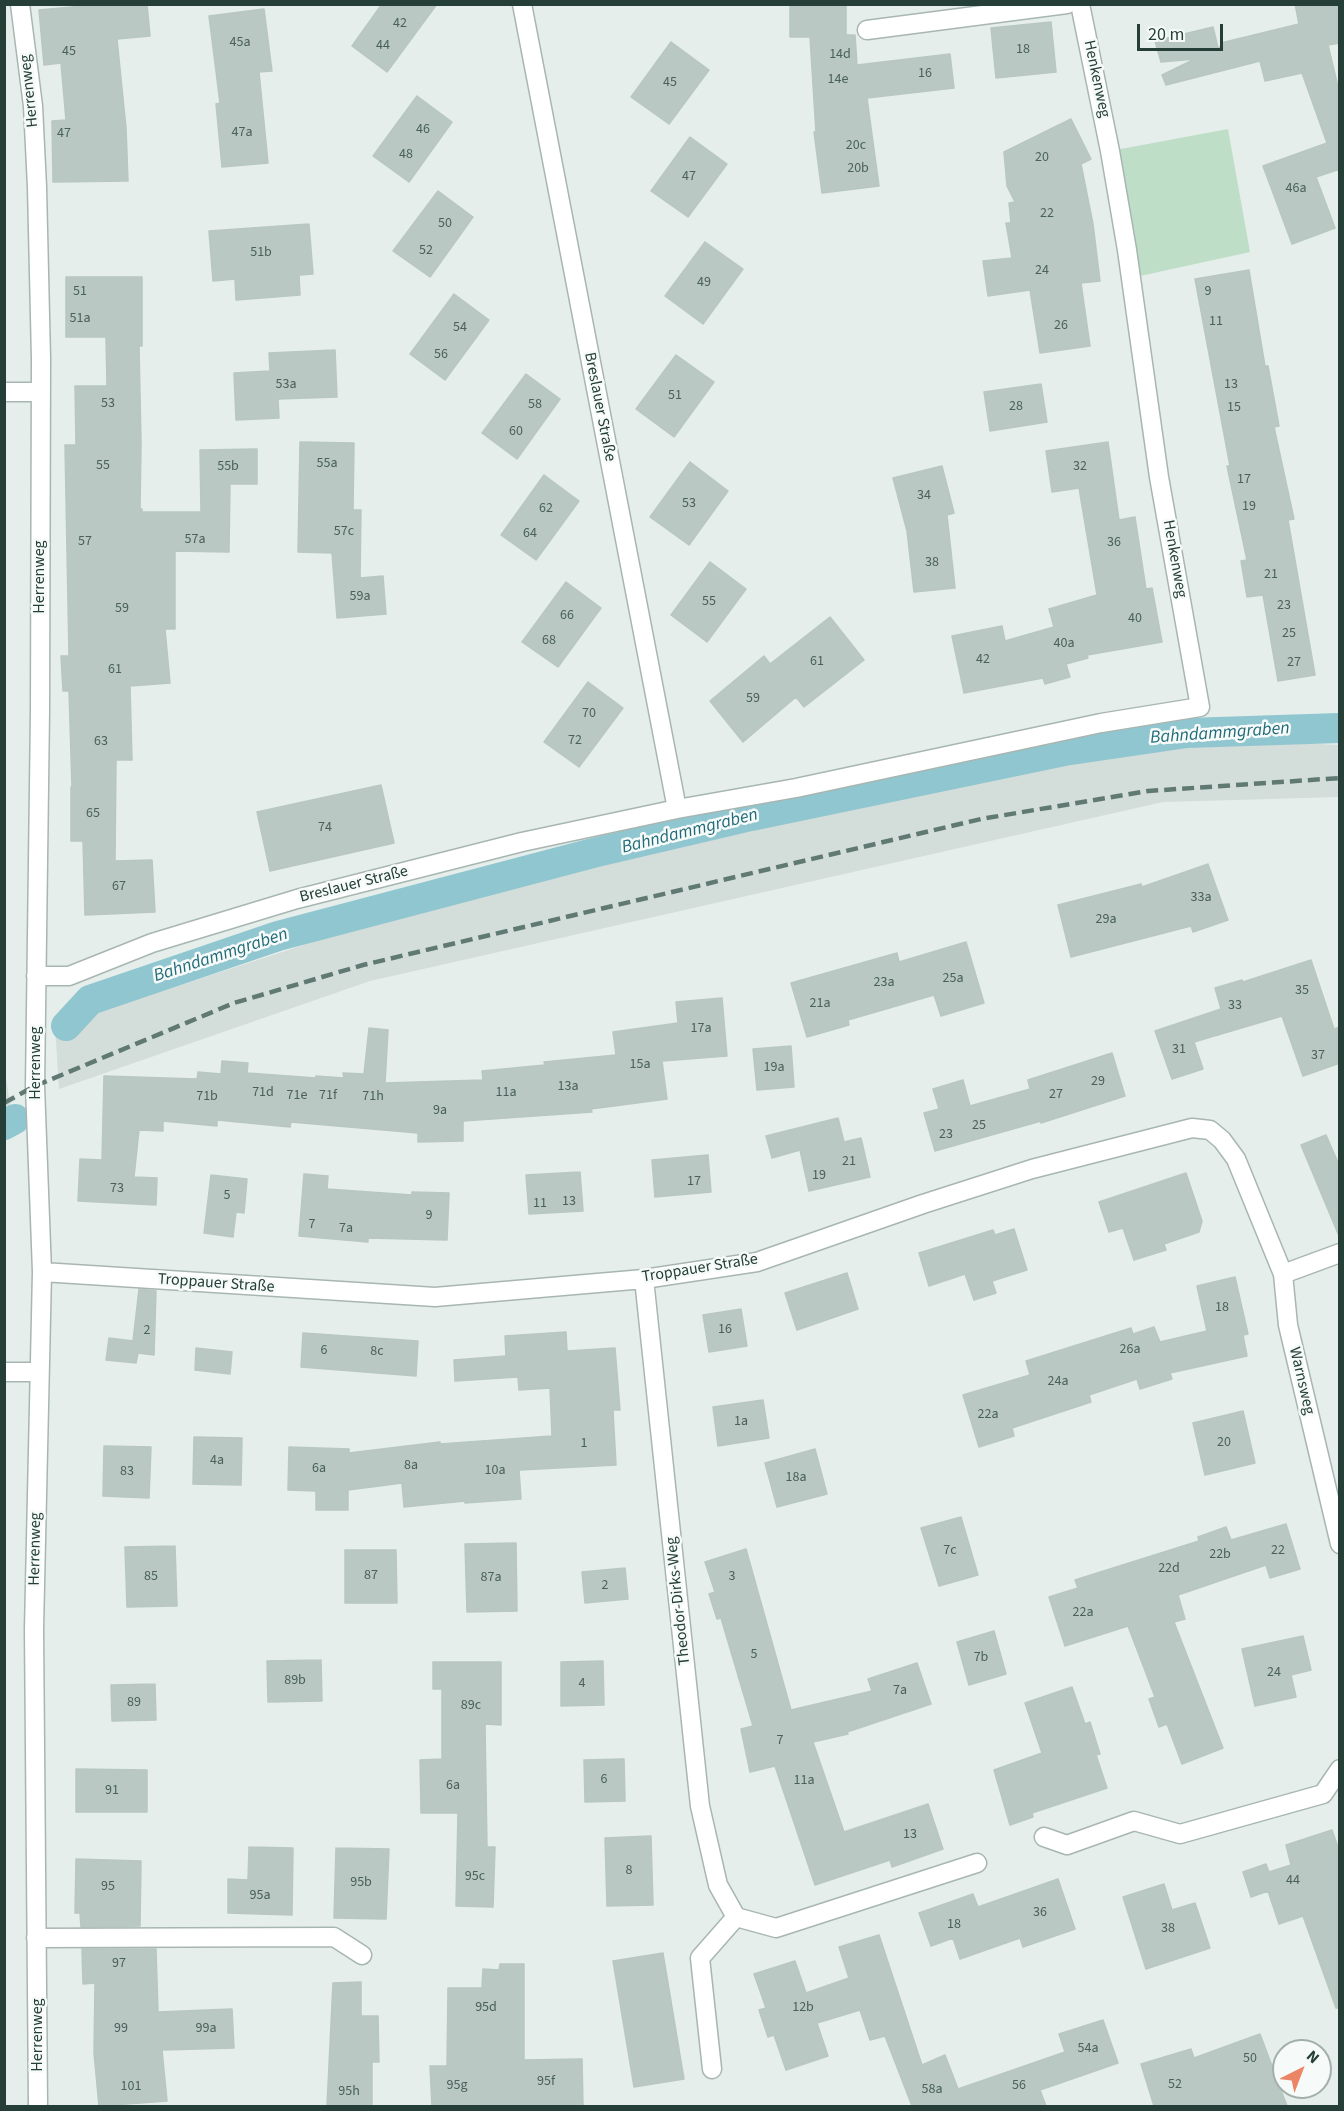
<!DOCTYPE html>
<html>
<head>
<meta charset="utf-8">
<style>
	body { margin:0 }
	#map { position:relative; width:1344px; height:2111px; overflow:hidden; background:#e5eeea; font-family:"Source Sans 3",sans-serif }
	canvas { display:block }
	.frame { position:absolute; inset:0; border:6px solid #253f38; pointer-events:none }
	.north { position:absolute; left:1272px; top:2039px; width:60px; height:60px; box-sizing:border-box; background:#f6faf8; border:2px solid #a2afab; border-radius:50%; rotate:42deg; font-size:16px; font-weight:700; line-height:24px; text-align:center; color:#253f38 }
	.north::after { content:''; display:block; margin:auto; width:21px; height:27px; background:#ec8565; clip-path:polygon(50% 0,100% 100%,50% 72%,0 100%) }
	.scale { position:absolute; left:1137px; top:24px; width:86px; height:27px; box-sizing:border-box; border:3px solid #253f38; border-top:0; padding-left:8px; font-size:18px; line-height:21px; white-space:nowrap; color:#253f38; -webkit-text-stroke:4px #f6faf8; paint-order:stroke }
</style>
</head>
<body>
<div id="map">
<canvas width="1344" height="2111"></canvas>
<div class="frame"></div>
<div class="north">N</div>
<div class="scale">20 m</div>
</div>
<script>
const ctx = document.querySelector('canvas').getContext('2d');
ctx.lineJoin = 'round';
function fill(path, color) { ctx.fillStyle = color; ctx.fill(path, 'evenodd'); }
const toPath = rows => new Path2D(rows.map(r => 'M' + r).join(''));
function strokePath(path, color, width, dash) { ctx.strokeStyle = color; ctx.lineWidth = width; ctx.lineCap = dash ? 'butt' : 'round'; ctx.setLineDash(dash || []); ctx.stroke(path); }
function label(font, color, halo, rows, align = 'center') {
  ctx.font = font + ' "Source Sans 3",sans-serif'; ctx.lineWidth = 5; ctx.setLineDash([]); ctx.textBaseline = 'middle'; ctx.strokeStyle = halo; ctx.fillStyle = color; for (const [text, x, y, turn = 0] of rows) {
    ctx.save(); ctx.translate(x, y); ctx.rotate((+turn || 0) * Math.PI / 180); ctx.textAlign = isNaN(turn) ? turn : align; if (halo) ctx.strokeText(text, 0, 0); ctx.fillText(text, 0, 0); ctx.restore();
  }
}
fill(toPath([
	[1257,741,1339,745,1339,797,1163,802,370,981,59,1089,55,1026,316,941,806,811,1099,746],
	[5,1072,14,1129,5,1134,4,1134]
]), '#d3ddd9');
fill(toPath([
	[1228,129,1250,252,1131,278,1110,151]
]), '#bfdec7');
strokePath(toPath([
	[66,1026,90,1000,278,936,593,853,751,816,1064,751,1187,733,1340,728],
	[4,1125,15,1119]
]), '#90c6d0', 30);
const building = toPath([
	[106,4,147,4,150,36,117,39,126,128,128,181,53,182,52,121,66,120,61,63,44,65,39,10,106,4],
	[382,4,437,4,387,72,352,46,382,4],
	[790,4,846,4,846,35,855,35,857,65,950,54,954,88,867,98,879,186,822,193,814,132,816,132,810,37,790,37,790,4],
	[1295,4,1340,4,1340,43,1328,45,1340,95,1340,171,1337,170,1316,177,1335,228,1292,244,1263,166,1327,143,1302,73,1265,81,1260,61,1166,85,1162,75,1195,59,1161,62,1155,41,1213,27,1218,48,1222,46,1221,43,1299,24,1295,4],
	[264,9,272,71,259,72,268,163,222,167,216,104,220,103,209,16,264,9],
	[1051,22,1056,72,996,78,991,28,1051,22],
	[671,42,709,70,669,124,631,97,671,42],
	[417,96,452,122,409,182,373,156,417,96],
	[1071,119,1091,159,1081,164,1093,224,1100,281,1081,283,1090,346,1040,353,1030,290,988,296,983,261,1012,258,1006,223,1011,223,1009,203,1015,202,1007,186,1004,152,1071,119],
	[690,137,727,164,688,217,651,191,690,137],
	[438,191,473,217,430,277,393,251,438,191],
	[309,224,313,274,299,275,300,295,236,300,235,279,213,281,209,231,309,224],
	[705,242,743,269,703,324,665,296,705,242],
	[1249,270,1265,366,1268,366,1279,426,1274,427,1294,519,1288,520,1315,675,1278,681,1263,595,1247,597,1241,561,1247,560,1227,466,1230,466,1195,279,1249,270],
	[66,277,142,277,142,346,139,346,141,443,140,509,142,509,142,512,201,512,200,450,257,449,257,484,230,484,229,552,175,551,175,629,165,629,170,683,130,686,132,760,116,760,115,861,152,860,155,912,85,915,83,841,71,841,71,787,72,787,69,691,63,691,61,656,69,656,65,445,76,445,75,386,107,386,106,337,66,337,66,277],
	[454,294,489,320,445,380,410,354,454,294],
	[335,350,337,397,278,399,279,418,236,420,234,373,270,371,269,353,335,350],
	[676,355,714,382,674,437,636,409,676,355],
	[526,374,560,399,517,459,482,433,526,374],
	[1041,384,1047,422,990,431,984,392,1041,384],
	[300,442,354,443,353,510,361,510,360,578,383,576,386,614,337,618,332,553,298,552,300,442],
	[1108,442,1119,520,1135,517,1146,589,1152,588,1162,642,1087,655,1088,658,1066,664,1070,677,1045,684,1043,678,964,693,952,636,1002,626,1005,641,1054,627,1049,609,1097,595,1079,488,1052,492,1046,451,1108,442],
	[690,462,728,491,689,545,650,517,690,462],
	[942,466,954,513,947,515,955,588,914,592,907,531,893,478,942,466],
	[544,475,579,501,536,560,501,535,544,475],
	[710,562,746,589,707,642,671,615,710,562],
	[566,582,601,608,558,667,522,642,566,582],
	[830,617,864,660,804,707,796,697,743,742,710,701,764,656,770,664,830,617],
	[588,682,623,708,579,767,544,742,588,682],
	[381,785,394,843,270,871,257,812,381,785],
	[1208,864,1228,920,1193,932,1191,926,1071,957,1058,905,1141,884,1142,887,1208,864],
	[966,942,984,1003,941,1016,934,995,848,1020,849,1025,807,1037,791,983,897,953,899,962,966,942],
	[1311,960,1334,1029,1340,1027,1340,1063,1303,1076,1282,1016,1194,1042,1203,1069,1172,1079,1155,1031,1221,1009,1215,988,1242,980,1243,982,1311,960],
	[722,998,727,1056,662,1061,667,1099,591,1109,592,1112,463,1121,463,1141,418,1142,418,1133,291,1122,290,1127,217,1120,217,1126,163,1121,163,1131,139,1130,134,1177,157,1178,156,1205,78,1201,80,1159,102,1160,104,1076,197,1079,198,1072,221,1074,222,1061,248,1063,247,1073,316,1078,316,1076,344,1078,343,1073,364,1074,369,1028,388,1030,385,1083,483,1080,482,1071,545,1065,544,1062,616,1055,613,1032,678,1023,676,1002,722,998],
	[791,1046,794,1087,757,1090,753,1049,791,1046],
	[1112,1053,1125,1096,1041,1123,1041,1121,935,1151,924,1113,939,1109,933,1089,963,1080,970,1106,1030,1089,1028,1080,1112,1053],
	[838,1118,844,1142,861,1138,870,1177,809,1191,800,1150,772,1158,766,1136,838,1118],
	[1326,1135,1340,1167,1339,1236,1301,1145,1326,1135],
	[708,1155,711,1192,655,1197,652,1160,708,1155],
	[580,1172,583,1211,529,1214,526,1175,580,1172],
	[1186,1173,1202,1221,1199,1232,1164,1244,1166,1250,1134,1260,1123,1228,1109,1232,1099,1202,1186,1173],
	[304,1174,328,1176,327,1189,412,1195,412,1192,449,1193,447,1240,368,1238,368,1242,299,1236,304,1174],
	[211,1175,247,1179,244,1213,236,1212,233,1237,204,1233,211,1175],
	[1014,1229,1027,1270,992,1281,996,1293,974,1300,965,1274,929,1286,919,1253,993,1230,995,1235,1014,1229],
	[847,1273,858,1309,797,1330,785,1293,847,1273],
	[1235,1277,1248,1334,1243,1335,1247,1356,1170,1373,1172,1379,1140,1389,1137,1379,1089,1395,1091,1402,1012,1428,1014,1436,979,1447,963,1395,1030,1375,1026,1361,1131,1328,1133,1334,1154,1327,1160,1342,1207,1331,1197,1286,1235,1277],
	[139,1289,156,1291,154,1355,138,1353,136,1363,106,1360,109,1338,133,1341,139,1289],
	[741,1309,747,1346,709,1352,703,1315,741,1309],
	[566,1332,567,1351,615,1348,620,1410,613,1410,616,1465,519,1470,521,1499,465,1503,465,1501,404,1507,402,1483,348,1490,348,1510,316,1510,316,1491,288,1490,289,1447,349,1449,349,1453,440,1442,440,1444,552,1436,550,1388,519,1390,518,1377,455,1381,454,1360,506,1356,505,1336,566,1332],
	[303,1333,418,1341,416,1376,301,1367,303,1333],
	[196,1348,232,1352,230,1374,195,1370,196,1348],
	[763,1400,769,1438,718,1446,713,1407,763,1400],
	[1243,1411,1255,1463,1205,1475,1193,1423,1243,1411],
	[194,1437,242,1438,241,1485,193,1484,194,1437],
	[104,1446,151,1447,149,1498,103,1496,104,1446],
	[815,1449,827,1494,777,1507,765,1463,815,1449],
	[961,1517,978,1575,939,1586,921,1528,961,1517],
	[1286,1524,1300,1569,1270,1578,1266,1565,1178,1595,1185,1619,1174,1622,1223,1748,1182,1764,1167,1724,1159,1727,1149,1699,1155,1697,1128,1626,1065,1646,1049,1597,1078,1588,1075,1580,1199,1541,1198,1537,1226,1527,1231,1540,1286,1524],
	[516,1543,517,1611,467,1612,465,1544,516,1543],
	[175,1546,177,1606,127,1607,125,1547,175,1546],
	[746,1549,791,1710,872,1691,868,1679,917,1663,931,1704,847,1732,848,1734,813,1742,844,1832,928,1804,943,1849,892,1867,890,1860,815,1885,775,1766,750,1772,741,1729,753,1726,721,1618,717,1619,709,1594,715,1592,705,1562,746,1549],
	[345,1550,396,1550,397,1603,345,1603,345,1550],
	[625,1568,628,1599,585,1603,582,1572,625,1568],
	[994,1631,1006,1674,969,1685,957,1642,994,1631],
	[1303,1636,1311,1670,1291,1675,1296,1697,1255,1706,1242,1649,1303,1636],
	[321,1660,322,1701,268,1702,267,1661,321,1660],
	[603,1661,604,1705,561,1706,561,1662,603,1661],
	[433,1662,501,1662,501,1725,485,1724,487,1847,495,1847,493,1907,456,1906,458,1813,421,1813,420,1760,442,1759,442,1689,433,1689,433,1662],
	[155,1684,156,1720,112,1721,111,1685,155,1684],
	[1072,1687,1085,1724,1090,1722,1100,1754,1096,1755,1107,1788,1032,1813,1033,1817,1010,1825,994,1770,1042,1753,1025,1703,1072,1687],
	[624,1759,625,1801,585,1802,584,1760,624,1759],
	[76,1769,147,1770,147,1812,76,1812,76,1769],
	[1332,1830,1340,1853,1340,2008,1336,2008,1303,1916,1279,1924,1268,1891,1251,1897,1243,1872,1266,1864,1269,1872,1291,1865,1286,1845,1332,1830],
	[651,1836,653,1905,607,1906,605,1838,651,1836],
	[249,1847,293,1848,292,1915,228,1913,228,1879,248,1880,249,1847],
	[336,1848,389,1849,386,1919,334,1918,336,1848],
	[76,1859,141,1861,140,1926,81,1927,80,1913,75,1913,76,1859],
	[1058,1879,1075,1929,1023,1947,1020,1938,960,1959,953,1938,931,1946,919,1913,973,1894,978,1907,1058,1879],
	[1164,1884,1172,1910,1195,1903,1210,1948,1146,1969,1123,1897,1164,1884],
	[879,1935,922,2065,945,2055,958,2089,1065,2052,1059,2034,1103,2020,1118,2063,1040,2090,1046,2106,912,2106,885,2036,870,2040,860,2010,817,2023,828,2056,786,2070,774,2035,768,2037,759,2010,766,2008,754,1974,795,1961,806,1993,849,1978,839,1947,879,1935],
	[82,1949,156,1949,158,2012,232,2009,234,2048,162,2050,167,2101,99,2106,94,2053,95,1983,83,1984,82,1949],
	[663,1953,684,2079,634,2087,613,1961,663,1953],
	[500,1964,524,1964,524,2060,582,2059,583,2106,542,2106,542,2105,432,2106,430,2066,447,2066,448,1988,482,1988,483,1969,499,1970,500,1964],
	[361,1982,361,2016,378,2016,379,2062,372,2062,372,2106,327,2106,333,1983,361,1982],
	[1260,2034,1287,2106,1154,2106,1141,2064,1191,2049,1194,2058,1260,2034]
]);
fill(building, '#bac8c3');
strokePath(building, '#b8c7c1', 1.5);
const street = toPath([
	[20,4,33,106,37,187,41,359,40,711,35,1086,42,1272,34,1629,38,2106],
	[522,4,677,809],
	[867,30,1067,4],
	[4,392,39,392],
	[36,976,69,976,152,943,297,899,522,842,677,809,796,788,1101,723,1200,707,1159,477,1127,250,1110,151,1080,4],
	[1340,1253,1283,1274,1288,1325,1340,1544],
	[42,1272,435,1297,644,1279,757,1262,923,1204,1032,1169,1192,1128,1210,1130,1222,1140,1236,1159,1283,1274],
	[644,1279,700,1806,718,1885,736,1917],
	[4,1372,39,1372],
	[1044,1837,1067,1845,1134,1821,1180,1834,1323,1794,1340,1769],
	[36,1938,334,1937,362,1955],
	[712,2069,700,1958,736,1917,776,1928,977,1863]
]);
strokePath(street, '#a8b6b1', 21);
strokePath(street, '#fff', 18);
strokePath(toPath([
	[4,1103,35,1086,234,1003,363,965,981,819,1148,791,1340,778]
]), '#607a73', 4.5, [12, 6]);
label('14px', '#4a615b', null, [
	["42",400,24],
	["45a",240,43],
	["44",383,46],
	["18",1023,50],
	["45",69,52],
	["14d",840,55],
	["16",925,74],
	["14e",838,80],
	["45",670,83],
	["46",423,130],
	["47a",242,133],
	["47",64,134],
	["20c",856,146],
	["48",406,155],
	["20",1042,158],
	["20b",858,169],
	["47",689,177],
	["46a",1296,189],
	["22",1047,214],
	["50",445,224],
	["52",426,251],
	["51b",261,253],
	["24",1042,271],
	["49",704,283],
	["51",80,292],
	["9",1208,292],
	["51a",80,319],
	["11",1216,322],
	["26",1061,326],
	["54",460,328],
	["56",441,355],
	["53a",286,385],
	["13",1231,385],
	["51",675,396],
	["53",108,404],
	["58",535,405],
	["28",1016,407],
	["15",1234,408],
	["60",516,432],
	["55a",327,464],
	["55",103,466],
	["55b",228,467],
	["32",1080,467],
	["17",1244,480],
	["34",924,496],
	["53",689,504],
	["19",1249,507],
	["62",546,509],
	["57c",344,532],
	["64",530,534],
	["57a",195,540],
	["57",85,542],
	["36",1114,543],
	["38",932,563],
	["21",1271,575],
	["59a",360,597],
	["55",709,602],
	["23",1284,606],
	["59",122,609],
	["66",567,616],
	["40",1135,619],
	["25",1289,634],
	["68",549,641],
	["40a",1064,644],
	["42",983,660],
	["61",817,662],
	["27",1294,663],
	["61",115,670],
	["59",753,699],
	["70",589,714],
	["72",575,741],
	["63",101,742],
	["65",93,814],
	["74",325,828],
	["67",119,887],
	["33a",1201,898],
	["29a",1106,920],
	["25a",953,979],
	["23a",884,983],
	["35",1302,991],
	["21a",820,1004],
	["33",1235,1006],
	["17a",701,1029],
	["31",1179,1050],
	["37",1318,1056],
	["15a",640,1065],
	["19a",774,1068],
	["29",1098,1082],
	["13a",568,1087],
	["71d",263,1093],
	["11a",506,1093],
	["27",1056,1095],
	["71e",297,1096],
	["71f",328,1096],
	["71b",207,1097],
	["71h",373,1097],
	["9a",440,1111],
	["25",979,1126],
	["23",946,1135],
	["21",849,1162],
	["19",819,1176],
	["17",694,1182],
	["73",117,1189],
	["5",227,1196],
	["13",569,1202],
	["11",540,1204],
	["9",429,1216],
	["7",312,1225],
	["7a",346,1229],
	["18",1222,1308],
	["16",725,1330],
	["2",147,1331],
	["26a",1130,1350],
	["6",324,1351],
	["8c",377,1352],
	["24a",1058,1382],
	["22a",988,1415],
	["1a",741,1422],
	["20",1224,1443],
	["1",584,1444],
	["4a",217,1461],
	["8a",411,1466],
	["6a",319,1469],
	["10a",495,1471],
	["83",127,1472],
	["18a",796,1478],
	["7c",950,1551],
	["22",1278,1551],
	["22b",1220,1555],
	["22d",1169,1569],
	["87",371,1576],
	["85",151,1577],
	["3",732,1577],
	["87a",491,1578],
	["2",605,1586],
	["22a",1083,1613],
	["5",754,1655],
	["7b",981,1658],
	["24",1274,1673],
	["89b",295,1681],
	["4",582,1684],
	["7a",900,1691],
	["89",134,1703],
	["89c",471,1706],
	["7",780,1741],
	["6",604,1780],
	["11a",804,1781],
	["6a",453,1786],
	["91",112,1791],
	["13",910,1835],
	["8",629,1871],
	["95c",475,1877],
	["44",1293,1881],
	["95b",361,1883],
	["95",108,1887],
	["95a",260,1896],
	["36",1040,1913],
	["18",954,1925],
	["38",1168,1929],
	["97",119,1964],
	["95d",486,2008],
	["12b",803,2008],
	["99",121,2029],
	["99a",206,2029],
	["54a",1088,2049],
	["50",1250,2059],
	["95f",546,2082],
	["52",1175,2085],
	["95g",457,2086],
	["56",1019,2086],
	["101",131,2087],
	["58a",932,2090],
	["95h",349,2092]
]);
label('16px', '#253f38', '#f6faf8', [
	["Henkenweg",1096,79,78],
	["Herrenweg",30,91,-96],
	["Breslauer Straße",599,407,79],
	["Henkenweg",1174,559,80],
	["Herrenweg",40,577,-90],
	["Breslauer Straße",354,885,-14],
	["Herrenweg",36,1063,-90],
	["Troppauer Straße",700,1269,-9],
	["Troppauer Straße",216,1284,4],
	["Warnsweg",1301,1381,77],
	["Herrenweg",36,1549,-89],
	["Theodor-Dirks-Weg",679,1601,-96],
	["Herrenweg",38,2035,-90]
]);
label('italic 18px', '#216b79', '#f6faf8', [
	["Bahndammgraben",1220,734,-4],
	["Bahndammgraben",690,832,-14],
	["Bahndammgraben",221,956,-18]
]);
</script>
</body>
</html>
